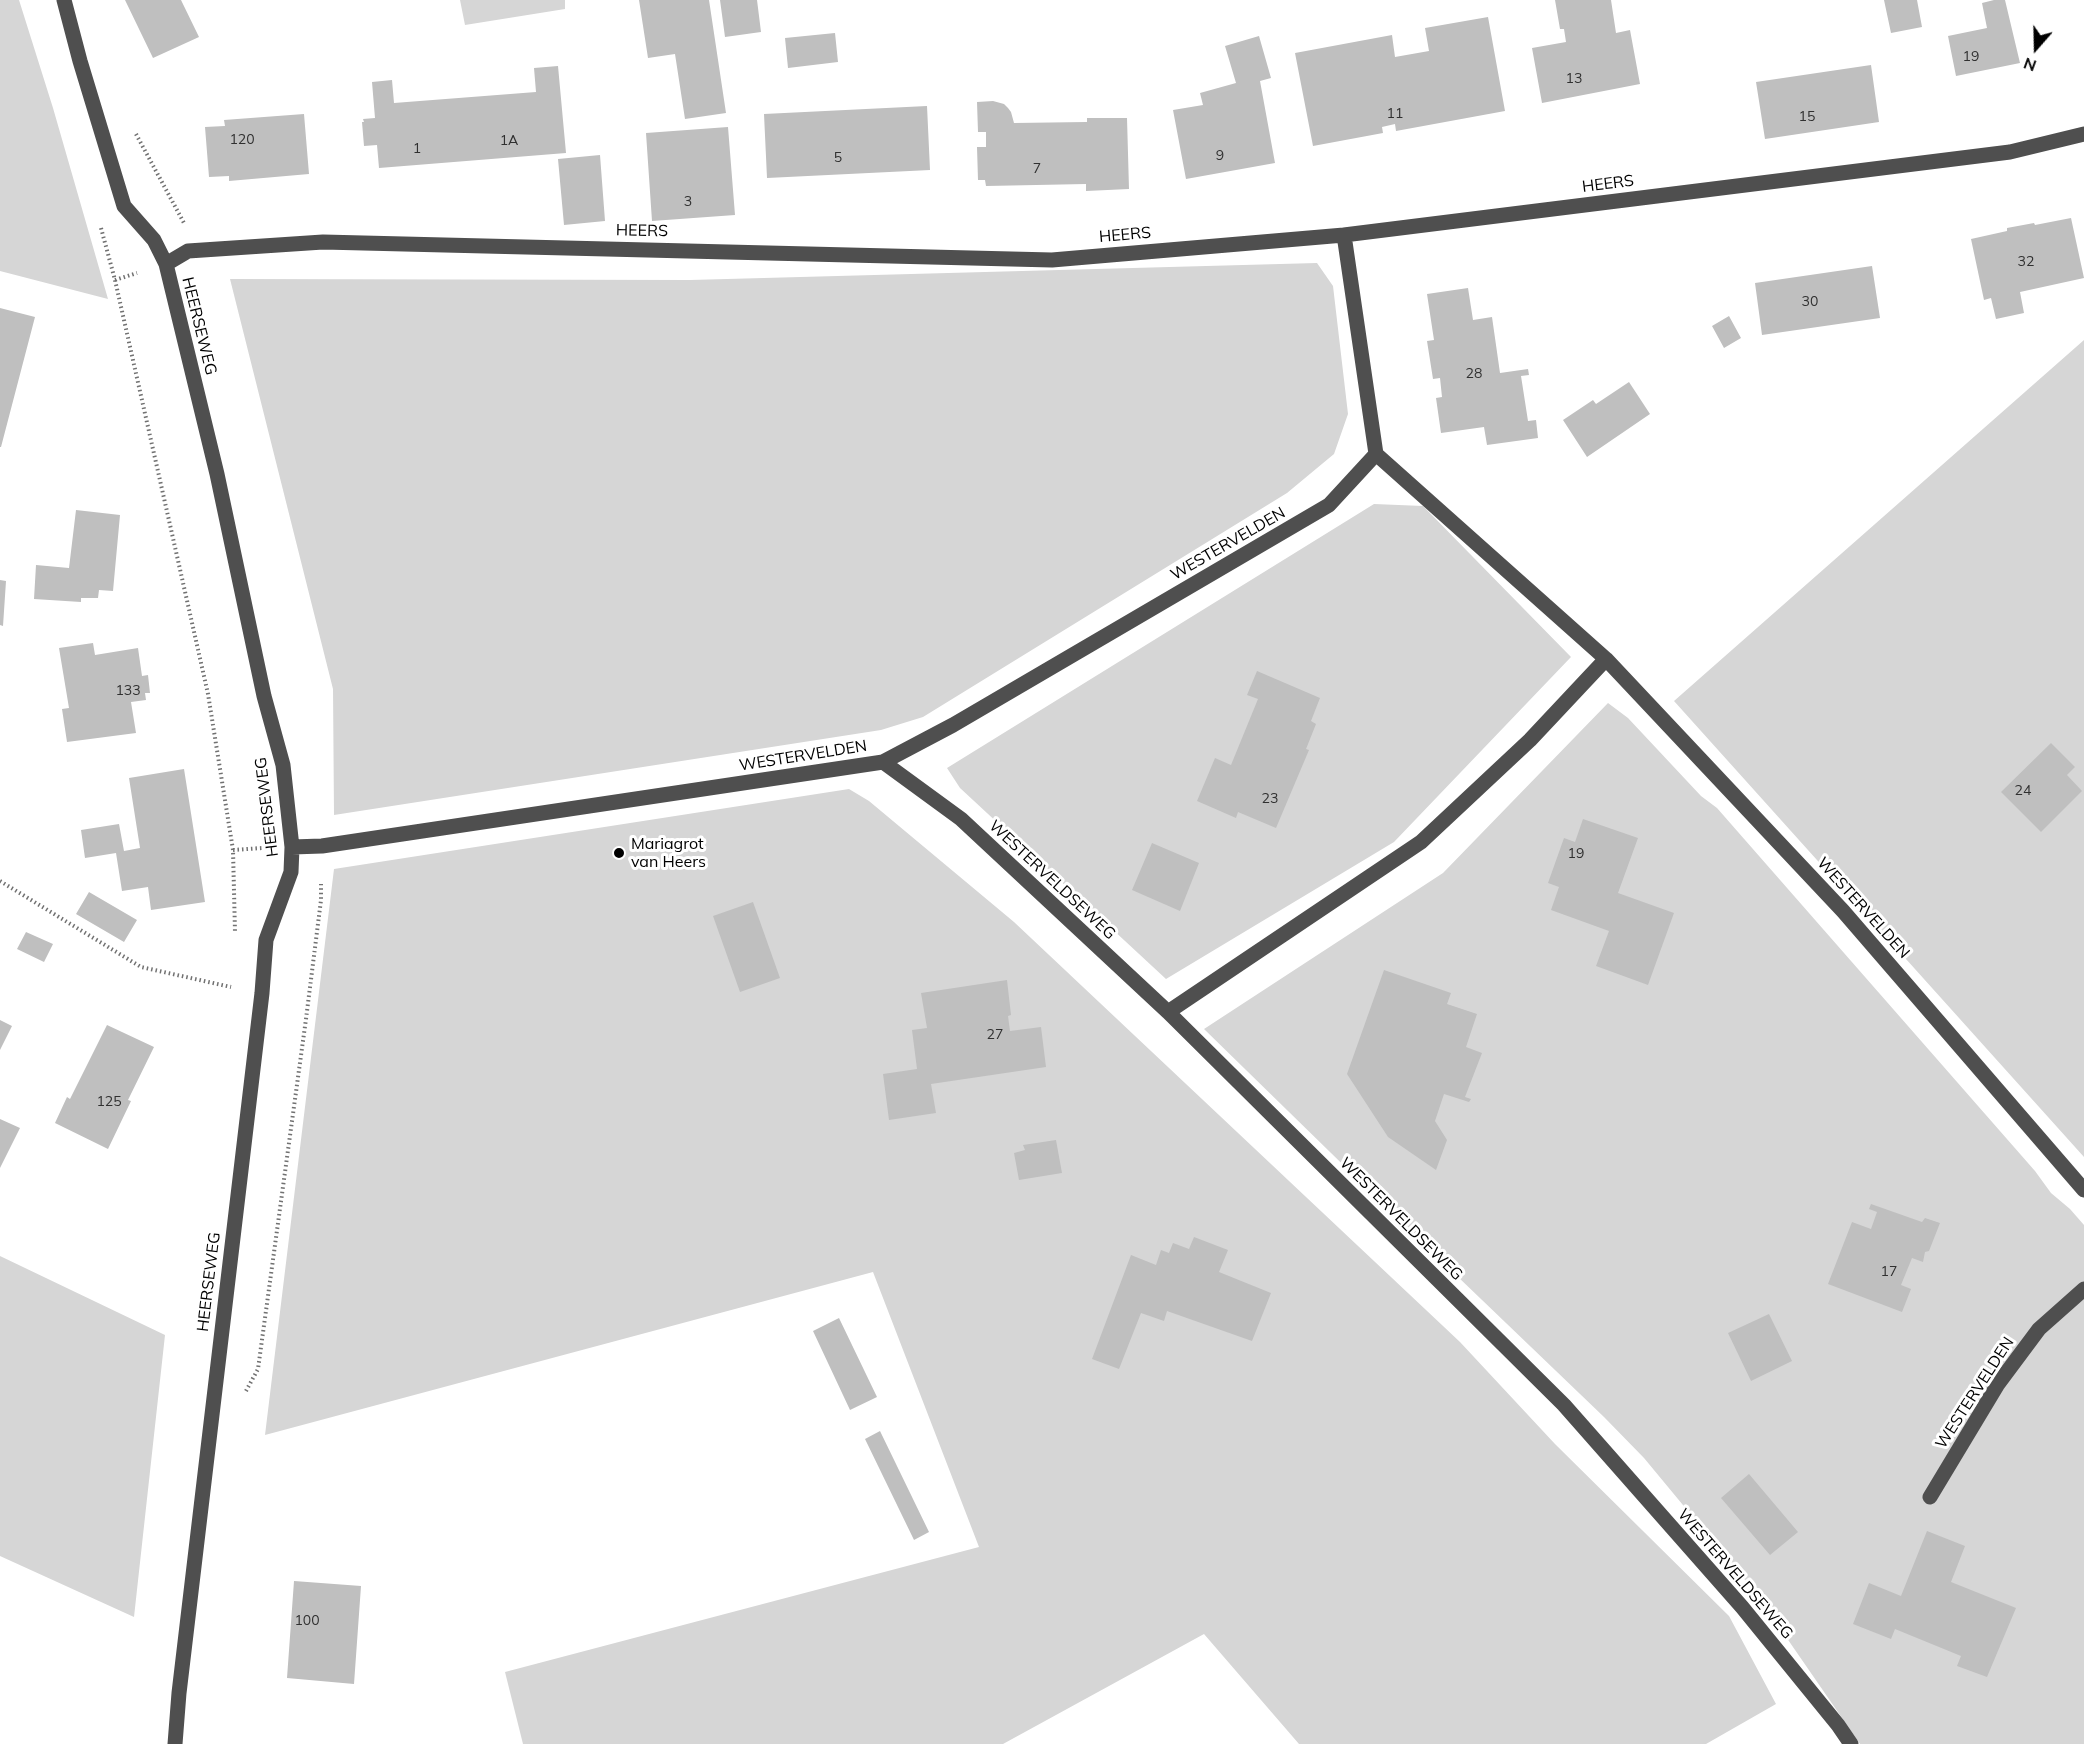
<!DOCTYPE html>
<html>
<head>
<meta charset="utf-8">
<style>
	body { margin:0 }
	#map { position:relative; width:2084px; height:1744px; overflow:hidden; background:#fff; font-family:Mulish,sans-serif }
	canvas { display:block }
	.north { position:absolute; left:2006px; top:18px; width:60px; height:60px; -webkit-text-stroke:4px #fff; paint-order:stroke; rotate:200deg; font-size:16px; font-weight:700; line-height:24px; text-align:center; color:#000 }
	.north::after { content:''; display:block; margin:auto; width:21px; height:27px; background:#000; clip-path:polygon(50% 0,100% 100%,50% 72%,0 100%) }
</style>
</head>
<body>
<div id="map">
<canvas width="2084" height="1744"></canvas>
<div class="north">N</div>
</div>
<script>
const ctx = document.querySelector('canvas').getContext('2d');
ctx.lineJoin = 'round';
function fill(path, color) { ctx.fillStyle = color; ctx.fill(path, 'evenodd'); }
const toPath = rows => new Path2D(rows.map(r => 'M' + r).join(''));
function strokePath(path, color, width, dash) { ctx.strokeStyle = color; ctx.lineWidth = width; ctx.lineCap = dash ? 'butt' : 'round'; ctx.setLineDash(dash || []); ctx.stroke(path); }
function label(font, color, halo, rows, align = 'center') {
  ctx.font = font + ' Mulish,sans-serif'; ctx.lineWidth = 6; ctx.setLineDash([]); ctx.textBaseline = 'middle'; ctx.strokeStyle = halo; ctx.fillStyle = color; for (const [text, x, y, turn = 0] of rows) {
    ctx.save(); ctx.translate(x, y); ctx.rotate((+turn || 0) * Math.PI / 180); ctx.textAlign = isNaN(turn) ? turn : align; if (halo) ctx.strokeText(text, 0, 0); ctx.fillText(text, 0, 0); ctx.restore();
  }
}
fill(toPath([
	[0,0,19,0,53,108,108,299,0,271],
	[460,0,565,0,565,9,465,25],
	[1317,263,1333,286,1348,414,1334,454,1287,493,923,717,881,730,334,815,333,689,230,279,690,280],
	[2084,340,2084,1157,1674,701],
	[1374,504,1423,506,1571,657,1394,842,1166,979,960,788,947,768],
	[1608,703,1628,718,1701,796,1717,808,2035,1171,2051,1193,2070,1209,2084,1225,2084,1744,1860,1744,1755,1592,1644,1458,1604,1417,1457,1276,1204,1029,1443,873],
	[849,789,869,801,1014,922,1460,1342,1555,1444,1729,1616,1776,1704,1706,1744,1299,1744,1204,1634,1003,1744,523,1744,505,1672,979,1547,873,1272,265,1435,334,869],
	[0,1256,165,1335,134,1617,0,1556]
]), '#d6d6d6');
fill(toPath([
	[125,0,181,0,199,37,153,58],
	[639,0,709,0,726,113,685,119,675,54,648,58],
	[720,0,757,0,761,32,725,37],
	[1555,0,1611,0,1616,33,1630,30,1640,84,1542,103,1532,48,1566,42,1564,29,1560,29],
	[1884,0,1917,0,1922,27,1891,33],
	[1994,0,2005,0,2020,63,1956,76,1948,36,1987,28,1982,3],
	[1488,17,1505,111,1396,131,1395,124,1382,127,1383,133,1313,146,1295,53,1392,35,1395,57,1429,51,1425,28],
	[835,33,838,62,788,68,785,38],
	[1259,36,1271,78,1260,81,1275,163,1186,179,1173,110,1203,105,1200,93,1236,83,1225,46],
	[1871,65,1879,122,1765,139,1756,82],
	[558,66,566,153,379,168,377,145,364,146,362,122,364,122,363,119,375,118,372,82,392,80,394,103,536,92,534,68],
	[993,101,1004,104,1008,108,1011,112,1014,123,1087,122,1087,118,1127,118,1129,189,1086,191,1086,184,986,186,985,180,978,180,977,147,986,147,986,132,978,132,977,102],
	[927,106,930,170,767,178,764,114],
	[304,114,309,174,229,181,229,176,209,177,205,127,225,126,224,120],
	[728,127,735,215,652,221,646,133],
	[600,155,605,221,564,225,558,159],
	[2071,218,2084,278,2020,292,2024,313,1996,319,1991,298,1984,300,1971,239,2007,231,2007,228,2034,223,2035,225],
	[1872,266,1880,318,1762,335,1755,283],
	[1468,288,1473,320,1492,317,1500,373,1528,369,1529,375,1521,376,1528,421,1536,420,1538,438,1487,445,1484,427,1441,433,1436,398,1442,397,1440,378,1433,379,1427,341,1434,340,1427,294],
	[0,308,35,317,1,447,0,447],
	[1729,316,1741,338,1724,348,1712,326],
	[1629,382,1650,414,1587,457,1563,420,1593,400,1596,404],
	[76,510,120,515,113,591,99,590,98,598,81,598,81,602,34,599,36,565,69,568],
	[0,580,6,581,3,626,0,625],
	[93,643,95,655,138,648,142,676,148,675,150,693,145,693,146,700,131,702,136,733,67,742,62,709,69,708,59,648],
	[1257,671,1320,698,1311,721,1316,724,1306,749,1309,750,1276,828,1238,812,1236,818,1197,801,1215,758,1231,765,1258,699,1247,695],
	[2051,743,2075,767,2067,775,2082,791,2041,832,2001,792],
	[184,769,205,902,151,910,148,887,122,891,116,853,85,858,81,830,119,824,124,851,140,848,129,778],
	[1583,819,1638,838,1618,893,1674,913,1648,985,1596,966,1609,931,1551,910,1559,887,1548,883,1564,838,1575,842],
	[1152,843,1199,863,1180,911,1132,890],
	[89,892,137,920,124,942,76,914],
	[753,902,780,978,740,992,713,916],
	[26,932,53,944,44,962,17,949],
	[1384,970,1451,993,1447,1004,1477,1014,1466,1047,1482,1053,1465,1097,1471,1099,1469,1102,1444,1094,1435,1121,1447,1140,1436,1170,1388,1137,1347,1074],
	[1007,980,1011,1015,1008,1016,1010,1031,1041,1027,1046,1067,931,1084,936,1113,889,1120,883,1074,917,1069,912,1030,927,1028,921,993],
	[0,1020,12,1026,0,1050],
	[107,1025,154,1047,128,1100,131,1101,108,1149,55,1123,67,1097,70,1099],
	[0,1119,20,1128,0,1168],
	[1056,1140,1062,1173,1019,1180,1014,1153,1025,1150,1023,1145],
	[1871,1204,1922,1222,1925,1218,1940,1223,1929,1251,1925,1252,1923,1262,1912,1258,1901,1285,1911,1289,1902,1312,1828,1284,1852,1222,1871,1229,1877,1212,1869,1209],
	[1194,1237,1228,1250,1219,1272,1271,1293,1252,1341,1167,1311,1164,1321,1141,1313,1119,1369,1092,1359,1131,1255,1156,1265,1161,1250,1169,1253,1173,1243,1189,1249],
	[1769,1314,1792,1361,1751,1381,1728,1333],
	[839,1318,877,1397,850,1410,813,1331],
	[880,1431,929,1532,914,1540,865,1439],
	[1749,1474,1798,1532,1770,1555,1721,1498],
	[1927,1531,1965,1546,1951,1582,2016,1608,1987,1677,1957,1666,1961,1656,1895,1629,1891,1639,1853,1624,1869,1583,1901,1596],
	[294,1581,361,1586,354,1684,287,1678]
]), '#bfbfbf');
strokePath(toPath([
	[136,134,184,223],
	[101,228,115,280,208,694,233,850,235,932],
	[115,280,137,273],
	[233,850,262,848],
	[0,881,141,967,231,987],
	[246,1391,258,1369,306,1019,321,900,321,884]
]), '#717171', 4, [1.5, 3]);
strokePath(toPath([
	[64,0,80,61,124,206,154,240,166,264,217,474,264,696,283,765,292,847,291,872,266,940,262,993,179,1693,175,1744],
	[1344,235,1376,454,1606,659,1843,911,2084,1190],
	[166,264,188,251,323,242,1052,260,1344,235,2010,152,2084,134],
	[883,762,961,819,1168,1012,1564,1405,1742,1607,1838,1725,1851,1744],
	[292,847,322,846,883,762,953,725,1329,505,1376,454],
	[1168,1012,1421,842,1530,740,1606,659],
	[1930,1497,1998,1384,2039,1329,2084,1289]
]), '#4f4f4f', 15);
for (const [x, y, r, color] of [
	[619,853,6,"#000"]
]) { const dot = new Path2D(); dot.arc(x, y, r, 0, 2 * Math.PI); ctx.fillStyle = color; ctx.fill(dot); strokePath(dot, '#fff', 2); }
label('14px', '#303030', null, [
	["19",1971,57],
	["13",1574,79],
	["11",1395,114],
	["15",1807,117],
	["120",242,140],
	["1A",509,141],
	["1",417,149],
	["9",1220,156],
	["5",838,158],
	["7",1037,169],
	["3",688,202],
	["32",2026,262],
	["30",1810,302],
	["28",1474,374],
	["133",128,691],
	["24",2023,791],
	["23",1270,799],
	["19",1576,854],
	["27",995,1035],
	["125",109,1102],
	["17",1889,1272],
	["100",307,1621]
]);
label('16px', '#000', '#fff', [
	["HEERS",1608,184,-7],
	["HEERS",642,231,1],
	["HEERS",1125,235,-5],
	["HEERSEWEG",199,326,76],
	["WESTERVELDEN",1228,544,-30],
	["WESTERVELDEN",803,756,-9],
	["HEERSEWEG",267,807,-97],
	["WESTERVELDSEWEG",1052,880,43],
	["WESTERVELDEN",1863,908,48],
	["WESTERVELDSEWEG",1401,1219,45],
	["HEERSEWEG",209,1282,-83],
	["WESTERVELDEN",1975,1393,-57],
	["WESTERVELDSEWEG",1735,1574,49]
]);
label('16px', '#000', '#fff', [
	["Mariagrot",631,844],
	["van Heers",631,862]
], 'left');
</script>
</body>
</html>
